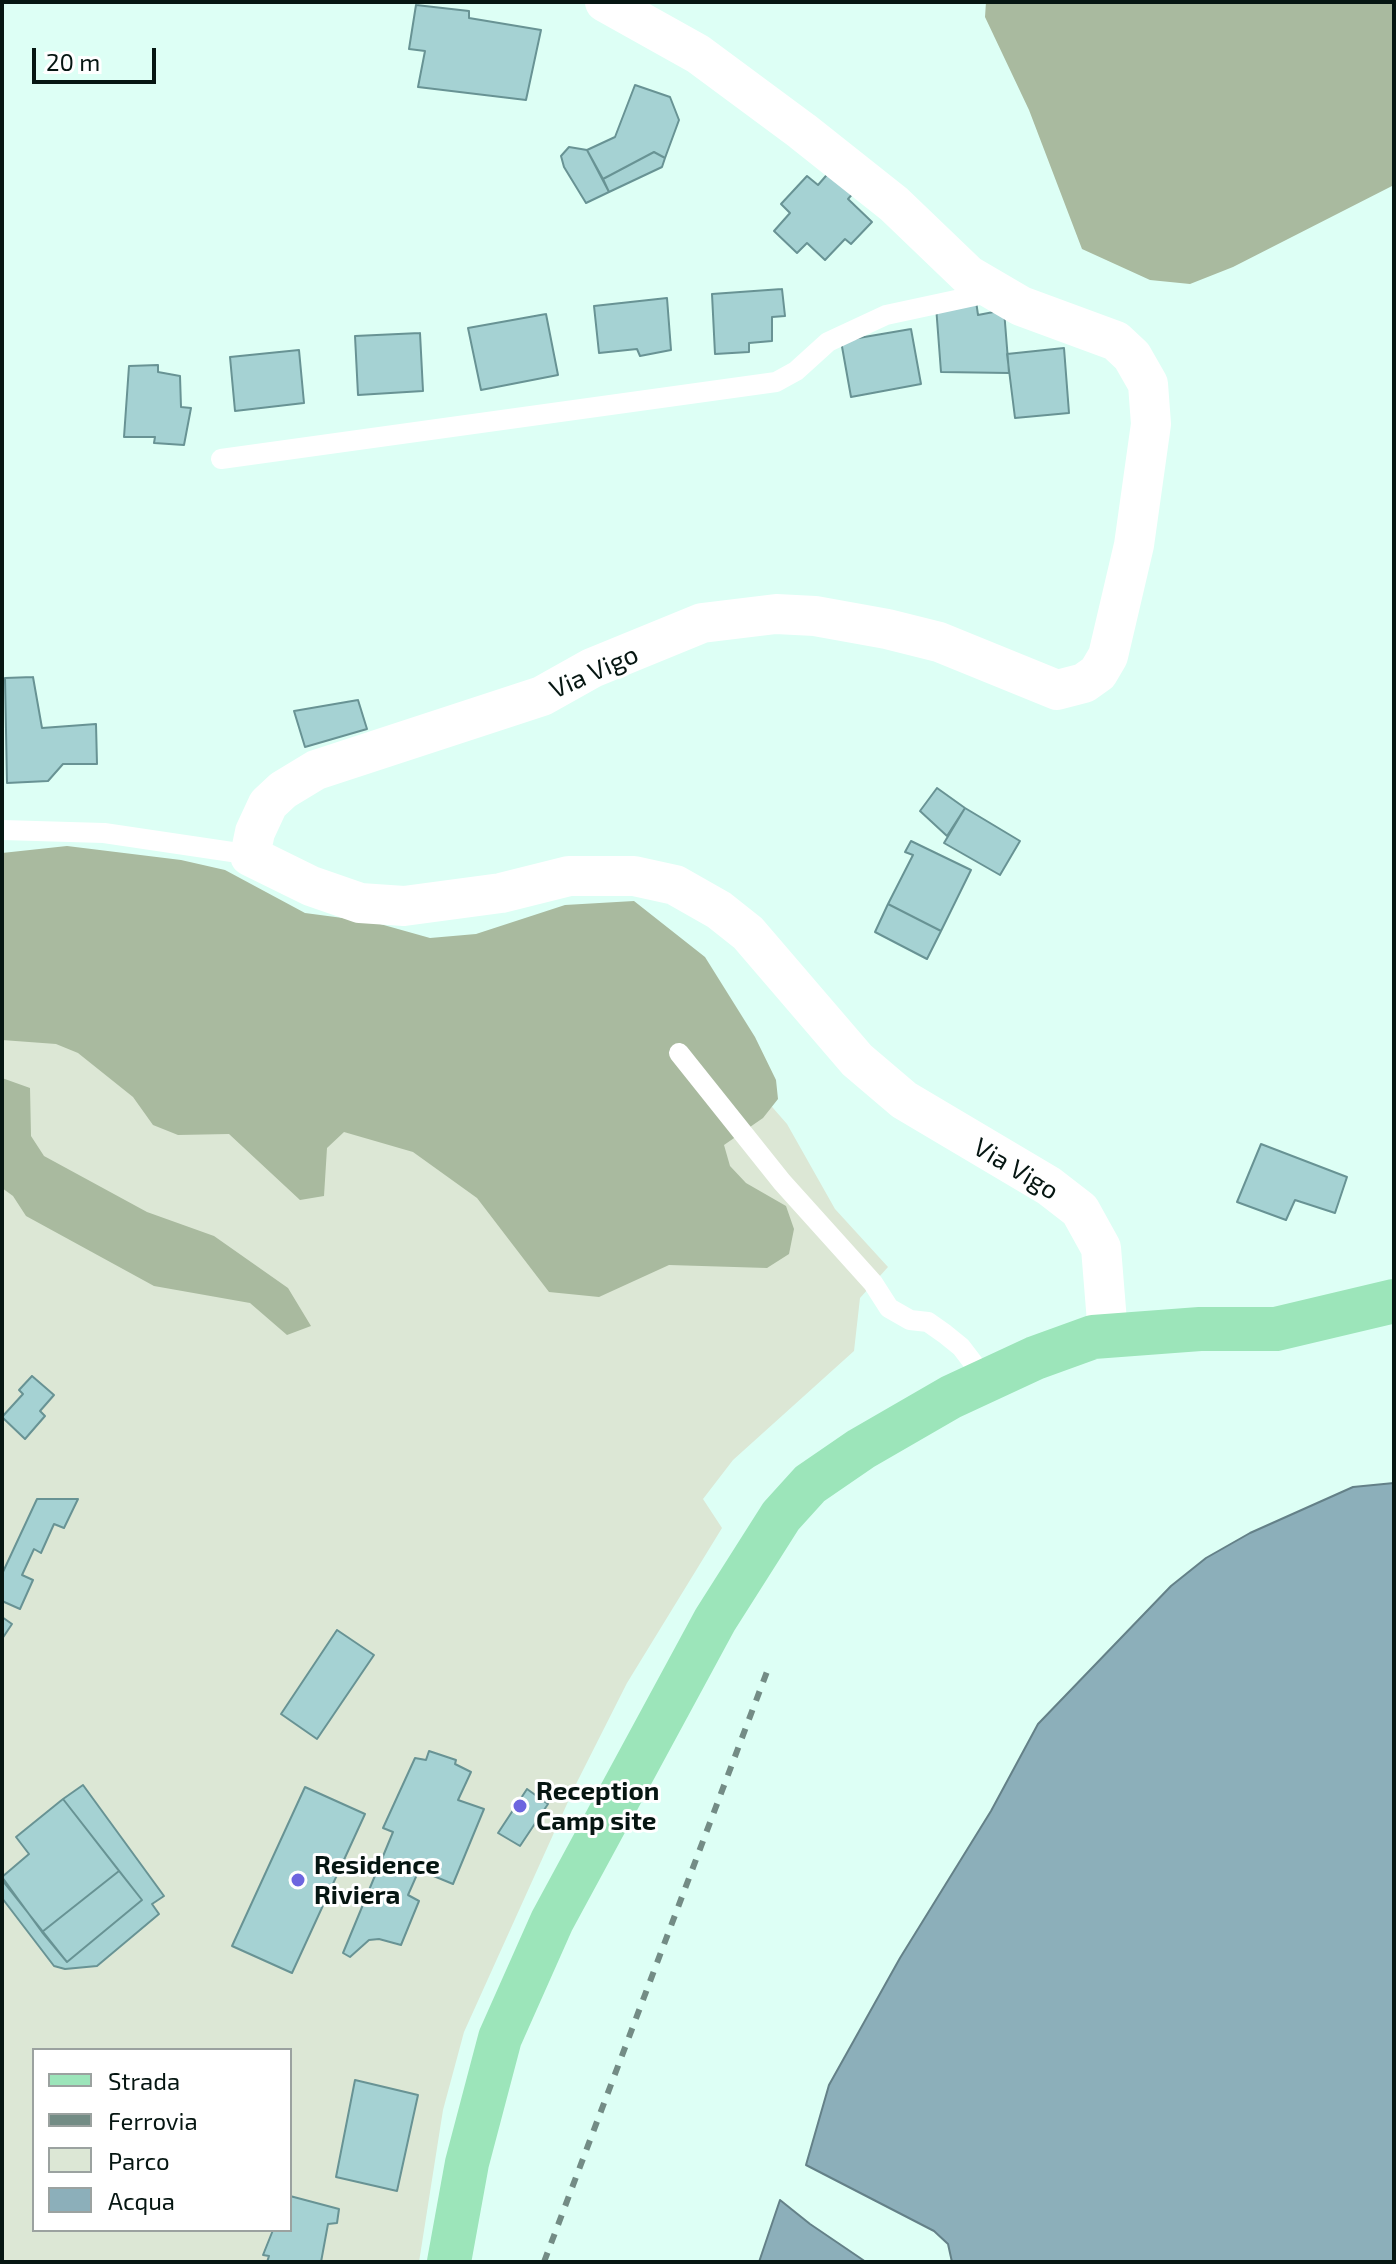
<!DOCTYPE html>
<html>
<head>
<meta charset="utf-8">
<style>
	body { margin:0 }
	#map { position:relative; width:1396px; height:2264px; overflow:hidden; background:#ddfff5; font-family:"Exo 2",sans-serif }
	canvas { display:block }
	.frame { position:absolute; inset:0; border:4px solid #061612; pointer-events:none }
	.legend { position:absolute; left:32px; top:2048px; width:260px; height:184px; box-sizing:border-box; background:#fff; border:2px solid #9ba2a0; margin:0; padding:10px 14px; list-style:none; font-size:24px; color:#061612 }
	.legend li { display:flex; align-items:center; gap:16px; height:40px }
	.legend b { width:40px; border:2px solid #9ba2a0 }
	.scale { position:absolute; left:32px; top:48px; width:124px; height:36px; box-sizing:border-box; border:4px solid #061612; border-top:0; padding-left:10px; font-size:24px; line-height:28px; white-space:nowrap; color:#061612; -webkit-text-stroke:6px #fff; paint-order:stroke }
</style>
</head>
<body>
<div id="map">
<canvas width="1396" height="2264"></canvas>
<div class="frame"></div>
<ul class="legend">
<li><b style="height:10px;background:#9ce5ba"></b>Strada</li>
<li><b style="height:10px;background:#738c85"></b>Ferrovia</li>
<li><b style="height:22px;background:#dce7d5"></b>Parco</li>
<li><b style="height:22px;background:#8cafba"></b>Acqua</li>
</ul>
<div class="scale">20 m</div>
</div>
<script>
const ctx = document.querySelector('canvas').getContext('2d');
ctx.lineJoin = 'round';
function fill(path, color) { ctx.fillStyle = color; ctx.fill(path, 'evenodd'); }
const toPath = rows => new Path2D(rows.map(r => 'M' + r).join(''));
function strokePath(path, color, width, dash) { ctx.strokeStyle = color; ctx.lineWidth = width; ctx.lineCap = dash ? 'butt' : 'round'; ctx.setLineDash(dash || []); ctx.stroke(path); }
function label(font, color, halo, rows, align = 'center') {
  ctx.font = font + ' "Exo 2",sans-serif'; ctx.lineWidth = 6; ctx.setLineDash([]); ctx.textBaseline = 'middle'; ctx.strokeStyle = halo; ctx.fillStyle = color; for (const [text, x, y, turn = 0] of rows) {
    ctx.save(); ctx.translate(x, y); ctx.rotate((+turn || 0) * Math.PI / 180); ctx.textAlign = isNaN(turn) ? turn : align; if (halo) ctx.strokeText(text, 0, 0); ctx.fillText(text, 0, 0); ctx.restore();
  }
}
fill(toPath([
	[2,892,691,1014,787,1124,835,1209,888,1267,860,1298,854,1351,733,1460,703,1499,722,1528,627,1683,576,1784,464,2032,443,2110,419,2262,2,2262],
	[34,2050,290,2050,290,2230,34,2230]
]), '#dce7d5');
fill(toPath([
	[986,2,1394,2,1394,185,1233,267,1190,284,1150,280,1082,249,1029,110,985,17],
	[67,846,181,860,225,870,305,913,373,922,430,938,476,934,565,905,634,901,705,957,755,1037,776,1080,778,1099,763,1118,724,1145,730,1166,746,1183,786,1206,794,1229,789,1254,767,1268,669,1265,599,1297,549,1292,477,1198,413,1152,344,1132,327,1148,324,1196,300,1200,229,1134,178,1135,153,1125,133,1097,78,1053,56,1044,2,1040,2,853],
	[2,1078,30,1088,31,1136,44,1156,147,1212,214,1236,288,1288,311,1326,287,1335,250,1303,154,1286,26,1216,13,1196,2,1188]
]), '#a9ba9f');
const water = toPath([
	[1394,1483,1394,2262,952,2262,948,2244,934,2231,806,2165,829,2085,900,1958,991,1811,1038,1724,1171,1586,1206,1558,1250,1533,1353,1487,1394,1483],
	[780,2200,810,2224,866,2262,759,2262,780,2200]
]);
fill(water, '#8cafba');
strokePath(water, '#648188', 2);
const building = toPath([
	[416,5,469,11,469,18,541,30,526,100,418,87,425,51,409,49,416,5],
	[635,85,670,97,679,120,665,158,654,152,603,179,587,150,615,137,635,85],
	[569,147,587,150,609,192,586,203,564,167,561,156,569,147],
	[654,152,665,158,662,167,609,192,603,179,654,152],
	[832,169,855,191,848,199,872,222,851,244,845,239,825,260,807,243,797,253,774,231,790,213,781,204,807,176,818,185,832,169],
	[782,289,785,316,772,317,772,341,749,343,749,352,715,354,712,294,782,289],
	[667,298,671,350,640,356,637,349,599,353,594,306,667,298],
	[976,301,978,315,1004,310,1009,373,941,372,936,306,976,301],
	[546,314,558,375,481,390,468,328,546,314],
	[911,329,921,384,851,397,841,341,911,329],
	[420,333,423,391,358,395,355,336,420,333],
	[1064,348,1069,413,1015,418,1007,354,1064,348],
	[299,350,304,403,235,411,230,357,299,350],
	[158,365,158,372,180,376,181,407,191,408,184,445,154,443,155,437,124,437,129,366,158,365],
	[33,677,42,728,96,724,97,764,63,764,48,781,7,783,5,678,33,677],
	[358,700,367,729,305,747,294,711,358,700],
	[937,788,965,808,947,836,920,811,937,788],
	[965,808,1020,841,1000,875,944,843,965,808],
	[911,841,971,870,941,931,888,904,913,855,905,852,911,841],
	[888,904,941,931,927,959,875,932,888,904],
	[1261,1144,1347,1177,1335,1213,1295,1200,1286,1220,1237,1202,1261,1144],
	[32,1376,54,1395,40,1411,45,1416,25,1439,2,1417,23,1394,19,1390,32,1376],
	[37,1499,78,1499,64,1528,54,1524,41,1553,34,1549,22,1575,33,1580,20,1609,2,1601,2,1574,37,1499],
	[2,1617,12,1624,2,1639,2,1617],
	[337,1630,374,1655,317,1739,281,1714,337,1630],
	[429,1751,456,1760,455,1764,471,1772,458,1800,484,1809,453,1884,419,1870,408,1895,419,1901,401,1945,379,1939,369,1940,350,1957,343,1953,393,1832,383,1828,415,1758,426,1760,429,1751],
	[83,1785,164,1896,152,1904,159,1914,97,1966,65,1969,54,1966,2,1898,2,1880,67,1962,142,1900,63,1799,83,1785],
	[305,1787,365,1814,292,1973,232,1946,305,1787],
	[527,1789,548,1804,520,1846,498,1833,527,1789],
	[63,1799,119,1871,42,1932,2,1877,29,1854,16,1837,63,1799],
	[119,1871,142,1900,67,1962,42,1932,119,1871],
	[355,2080,418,2095,397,2191,336,2177,355,2080],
	[290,2196,339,2209,337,2223,328,2224,321,2262,267,2262,269,2256,263,2255,273,2230,290,2230,290,2196]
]);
fill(building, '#a5d2d3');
strokePath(building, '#689394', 2);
strokePath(toPath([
	[221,459,776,382,796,371,828,342,886,315,993,292],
	[2,830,104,833,232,852],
	[679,1053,782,1182,873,1283,889,1308,910,1320,928,1322,945,1334,961,1347,987,1381]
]), '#fff', 20);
strokePath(toPath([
	[605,2,698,54,802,131,894,204,968,275,1021,306,1116,341,1132,356,1148,384,1151,424,1134,545,1108,656,1098,673,1084,683,1057,690,939,642,887,629,815,616,776,614,702,623,592,668,542,696,316,770,283,790,268,804,255,832,250,856,311,886,360,903,404,906,501,893,569,876,634,876,675,885,719,910,748,933,857,1060,904,1100,1049,1186,1080,1210,1101,1248,1108,1334]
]), '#fff', 40);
strokePath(toPath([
	[449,2262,467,2163,500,2038,552,1921,715,1620,781,1516,810,1484,861,1449,951,1397,1035,1358,1093,1337,1200,1329,1276,1329,1394,1301]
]), '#9ce5ba', 44);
strokePath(toPath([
	[544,2262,768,1669]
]), '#738c85', 6, [10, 10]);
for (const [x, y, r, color] of [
	[520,1806,8,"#6d65df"],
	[298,1880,8,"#6d65df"]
]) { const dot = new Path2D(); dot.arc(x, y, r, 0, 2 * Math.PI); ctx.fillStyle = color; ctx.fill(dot); strokePath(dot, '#fff', 3); }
label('26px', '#061612', '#fff', [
	["Via Vigo",594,672,-24],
	["Via Vigo",1016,1169,31]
]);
label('bold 26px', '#061612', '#fff', [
	["Reception",536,1791],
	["Camp site",536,1821],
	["Residence",314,1865],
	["Riviera",314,1895]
], 'left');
</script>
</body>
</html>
